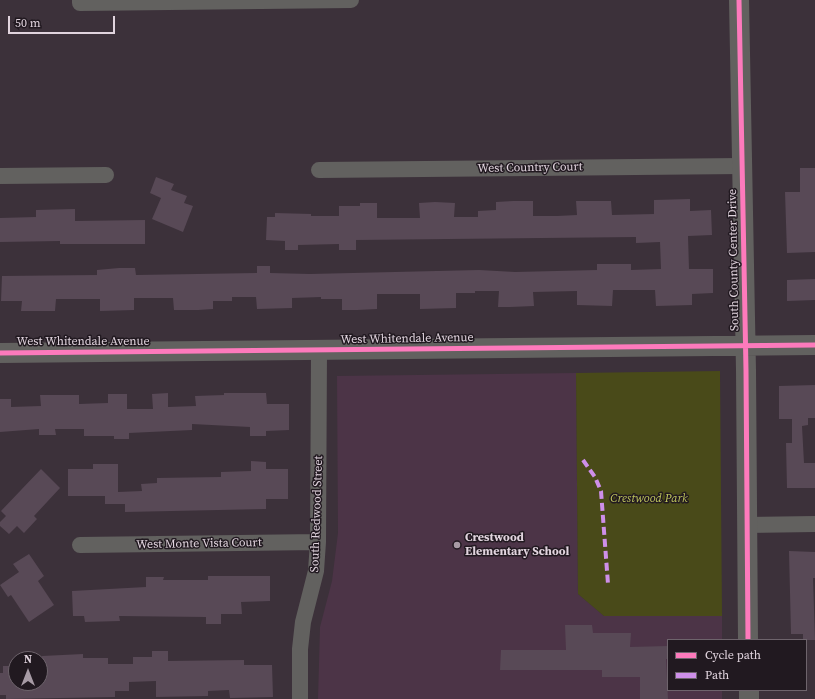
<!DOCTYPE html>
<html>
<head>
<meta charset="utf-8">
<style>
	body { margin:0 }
	#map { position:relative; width:815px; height:699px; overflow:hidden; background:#3c313a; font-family:"Source Serif 4",serif }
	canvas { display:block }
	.legend { position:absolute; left:667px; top:639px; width:140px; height:52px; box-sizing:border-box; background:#211920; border:1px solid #6e646c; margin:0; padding:5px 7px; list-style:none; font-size:12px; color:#e1d4de }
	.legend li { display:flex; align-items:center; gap:8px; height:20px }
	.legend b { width:20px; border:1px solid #6e646c }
	.north { position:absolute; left:8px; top:651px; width:40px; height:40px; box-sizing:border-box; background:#211920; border:1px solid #6e646c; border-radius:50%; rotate:0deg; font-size:11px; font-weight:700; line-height:16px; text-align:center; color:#e1d4de }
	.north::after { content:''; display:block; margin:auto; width:14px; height:18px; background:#a79ba5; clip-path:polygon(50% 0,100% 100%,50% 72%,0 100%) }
	.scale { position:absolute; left:8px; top:16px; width:107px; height:18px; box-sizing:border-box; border:2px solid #e1d4de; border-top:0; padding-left:5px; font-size:12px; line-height:14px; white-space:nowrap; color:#e1d4de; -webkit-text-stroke:3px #211920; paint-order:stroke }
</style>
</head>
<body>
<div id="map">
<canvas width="815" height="699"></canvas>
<ul class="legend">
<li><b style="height:5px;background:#fd7abc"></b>Cycle path</li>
<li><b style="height:5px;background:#ce8fe9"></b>Path</li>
</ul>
<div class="north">N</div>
<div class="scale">50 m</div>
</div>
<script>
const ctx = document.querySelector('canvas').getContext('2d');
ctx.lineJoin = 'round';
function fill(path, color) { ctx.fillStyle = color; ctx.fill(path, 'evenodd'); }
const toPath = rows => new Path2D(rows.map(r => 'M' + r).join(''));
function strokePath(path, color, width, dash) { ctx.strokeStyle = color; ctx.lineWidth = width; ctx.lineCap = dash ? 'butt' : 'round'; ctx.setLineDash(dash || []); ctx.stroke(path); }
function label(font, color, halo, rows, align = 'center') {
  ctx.font = font + ' "Source Serif 4",serif'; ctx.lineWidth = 3; ctx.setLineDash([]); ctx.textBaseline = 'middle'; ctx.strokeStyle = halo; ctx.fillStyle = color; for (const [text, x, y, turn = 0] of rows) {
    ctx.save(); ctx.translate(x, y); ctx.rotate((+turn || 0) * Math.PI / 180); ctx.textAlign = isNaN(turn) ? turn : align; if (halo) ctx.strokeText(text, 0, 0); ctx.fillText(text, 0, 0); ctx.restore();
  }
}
fill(toPath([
	[576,373,578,594,604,616,722,616,722,640,668,640,668,690,722,690,722,699,318,699,320,627,332,581,338,533,337,376]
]), '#4c3447');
fill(toPath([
	[720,371,722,616,604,616,578,594,576,373]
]), '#494a19');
fill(toPath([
	[800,168,815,168,815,252,787,253,785,192,800,192],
	[156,177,174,184,171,190,187,196,184,203,193,206,183,232,152,219,161,198,150,193],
	[690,199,690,211,711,210,712,235,688,236,689,269,713,269,713,293,692,294,692,305,656,306,655,290,613,290,612,306,577,305,577,291,533,292,534,306,510,307,498,307,499,291,475,291,475,293,456,293,456,308,420,309,420,294,377,294,377,309,357,310,342,310,342,299,321,299,321,297,292,298,292,308,257,309,256,297,232,297,232,301,213,301,213,309,198,310,174,310,173,298,134,298,134,310,100,311,100,299,56,299,55,311,21,311,22,301,1,301,2,276,97,275,97,270,119,268,135,268,136,275,257,273,257,266,270,266,270,273,310,274,479,270,515,272,597,270,597,264,631,264,631,270,661,269,660,242,636,243,636,237,356,240,356,250,339,250,339,244,298,245,298,250,285,250,285,241,266,240,267,217,275,217,275,213,311,214,311,216,339,216,339,206,360,206,360,203,377,203,377,218,420,218,419,203,435,202,455,203,454,217,478,217,478,211,496,210,496,202,513,201,533,201,533,216,557,216,577,215,576,201,611,201,612,215,654,214,654,200],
	[75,209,75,221,145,220,145,244,60,244,60,241,0,242,0,218,36,217,36,210],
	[815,279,815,300,787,301,787,280],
	[815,385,815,418,808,418,808,425,802,426,804,463,815,463,815,488,787,488,786,443,792,443,792,419,779,419,779,386],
	[168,393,168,407,196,406,195,396,224,395,224,393,266,393,267,404,289,404,289,430,266,431,266,436,250,436,250,427,192,424,192,430,129,433,129,439,114,439,114,436,84,436,84,429,55,429,56,435,39,435,39,429,0,432,0,399,11,399,11,407,41,406,40,395,79,395,79,404,108,403,108,394,127,394,127,409,153,409,152,394],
	[251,461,266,462,266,469,288,469,288,499,266,499,266,509,125,512,125,504,105,504,105,496,68,496,68,469,93,469,93,464,118,464,118,492,142,491,141,484,157,483,157,478,221,477,221,472,251,471],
	[41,469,60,488,34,516,37,519,24,533,17,526,9,534,0,526,0,522,6,516,1,511],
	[789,551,815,552,815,578,813,578,815,640,803,640,803,634,791,634],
	[29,554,44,576,38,581,54,605,29,622,11,595,8,597,0,585,19,572,13,564],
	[208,576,270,576,270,601,241,602,242,614,221,614,221,624,206,624,206,617,119,616,120,621,85,622,84,616,73,616,72,591,146,587,146,577,164,577,163,580,208,580],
	[565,625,592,625,593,633,631,633,630,647,668,646,668,659,666,659,668,699,640,699,640,677,602,677,602,670,500,670,501,650,566,650],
	[152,651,168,651,168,661,244,660,244,665,272,665,273,697,230,698,229,690,208,691,208,696,156,697,156,681,129,682,129,691,115,691,115,697,6,699,6,695,0,695,0,673,3,673,3,666,16,666,16,683,43,683,42,656,83,654,83,658,108,658,108,664,133,664,133,657,152,657]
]), '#584956');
strokePath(toPath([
	[80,0,80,3,351,0],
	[319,170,742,166],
	[0,176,106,175],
	[746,525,815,524],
	[80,545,318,542],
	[300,699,300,649,303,622,316,571,318,542,319,351]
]), '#62615f', 16);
strokePath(toPath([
	[739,0,746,370,748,640],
	[0,353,815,345],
	[749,690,749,699]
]), '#62615f', 20);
strokePath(toPath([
	[583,460,595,477,601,491,608,584]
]), '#ce8fe9', 4, [8, 4]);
strokePath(toPath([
	[739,0,746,370,748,640],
	[0,353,815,345]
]), '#fd7abc', 5);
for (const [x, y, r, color] of [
	[457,545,4,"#a79ba5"]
]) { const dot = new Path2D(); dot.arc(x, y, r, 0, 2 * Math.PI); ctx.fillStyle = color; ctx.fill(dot); strokePath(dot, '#211920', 1.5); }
label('12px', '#e1d4de', '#211920', [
	["West Country Court",530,168,-1],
	["South County Center Drive",734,260,-91],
	["West Whitendale Avenue",407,339,-1],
	["West Whitendale Avenue",83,342],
	["South Redwood Street",317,514,-88],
	["West Monte Vista Court",199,544,-1]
]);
label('italic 12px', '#c0c75d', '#211920', [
	["Crestwood Park",649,499]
]);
label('bold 12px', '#e1d4de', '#211920', [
	["Crestwood",465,538],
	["Elementary School",465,552]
], 'left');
</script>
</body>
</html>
